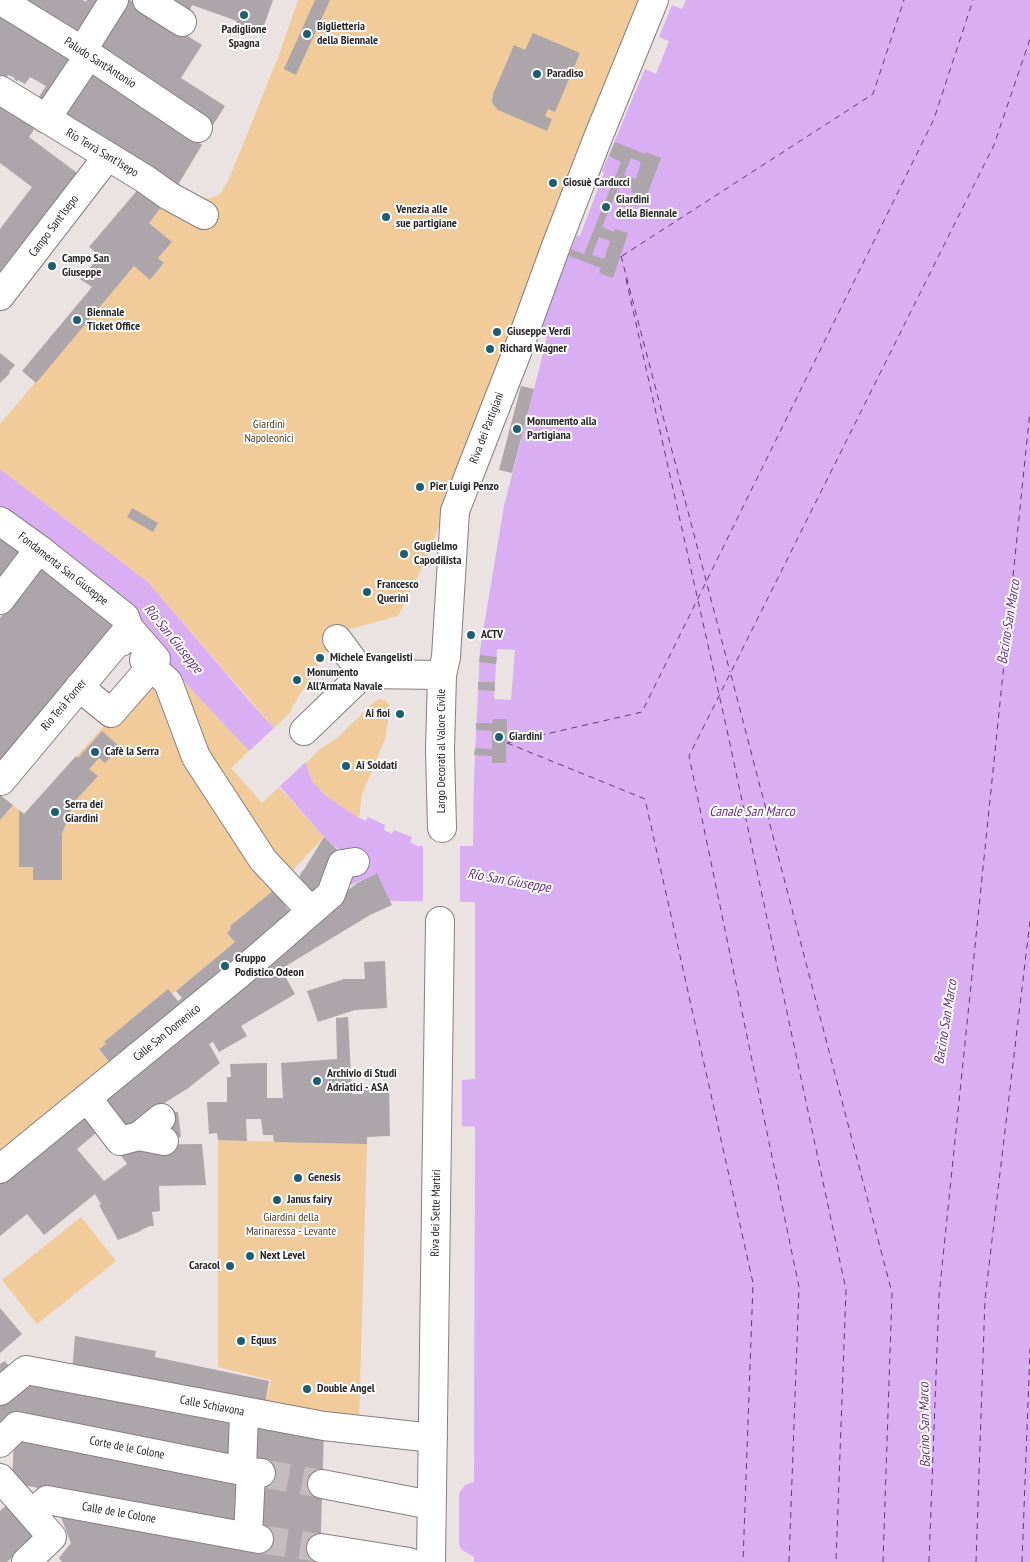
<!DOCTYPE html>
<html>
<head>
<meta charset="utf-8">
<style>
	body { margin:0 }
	canvas { display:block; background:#ebe2e2 }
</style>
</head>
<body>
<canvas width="1030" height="1562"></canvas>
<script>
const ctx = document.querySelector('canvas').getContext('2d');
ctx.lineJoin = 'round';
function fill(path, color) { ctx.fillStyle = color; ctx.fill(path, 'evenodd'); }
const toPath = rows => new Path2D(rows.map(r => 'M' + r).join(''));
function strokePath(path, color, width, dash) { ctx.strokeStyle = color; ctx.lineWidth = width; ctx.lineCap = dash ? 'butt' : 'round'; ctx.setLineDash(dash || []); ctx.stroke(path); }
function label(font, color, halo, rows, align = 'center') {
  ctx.font = font + ' "PT Sans Narrow",sans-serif'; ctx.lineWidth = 4; ctx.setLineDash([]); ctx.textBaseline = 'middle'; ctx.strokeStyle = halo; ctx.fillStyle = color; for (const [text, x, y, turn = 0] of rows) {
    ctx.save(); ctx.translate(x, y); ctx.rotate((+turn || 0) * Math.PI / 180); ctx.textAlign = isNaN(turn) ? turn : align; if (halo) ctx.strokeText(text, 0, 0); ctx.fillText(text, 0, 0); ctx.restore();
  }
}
fill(toPath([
	[298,0,648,0,489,397,425,562,398,616,347,630,337,639,320,658,314,674,300,694,289,714,274,728,149,583,0,469,0,424,134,266,150,280,164,264,158,258,172,242,149,223,163,205,201,199,212,198,220,194,229,179,279,55],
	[164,660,249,751,231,768,262,803,279,787,324,837,275,889,230,926,231,929,228,933,235,942,172,994,168,990,104,1042,106,1044,99,1050,114,1068,0,1161,0,820,13,805,24,814],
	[380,699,385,700,389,704,390,709,385,739,362,794,359,818,326,796,312,781,306,763,320,749,336,739,375,701],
	[218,1140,367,1144,359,1421,265,1404,271,1380,218,1367],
	[81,1217,116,1261,37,1324,2,1280]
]), '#f1cb9a');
fill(toPath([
	[686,0,1030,0,1030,1562,474,1562,474,1557,462,1550,459,1545,459,1493,465,1485,474,1482,475,1127,462,1126,462,1080,475,1079,475,902,390,901,377,873,351,885,344,872,361,863,334,846,324,837,249,751,164,660,0,512,0,469,149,583,252,704,306,763,312,781,326,796,359,818,366,821,368,817,385,825,384,830,392,834,394,830,412,837,410,842,417,846,473,846,474,778,480,650,504,506,547,338,536,334,577,235,580,236,604,173,602,171,645,69,656,74,669,41,659,37,672,5,682,9]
]), '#d9aef3');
fill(toPath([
	[497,649,515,650,511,700,494,699],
	[275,727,307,761,277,789,247,753],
	[423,843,460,843,460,904,423,903]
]), '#ebe2e2');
strokePath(toPath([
	[621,256,730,672],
	[622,256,873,94,904,0],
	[626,279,727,730,846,1290,836,1562],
	[731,675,892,1293,883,1562],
	[507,743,642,712,934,119,973,0],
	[507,743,645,799,753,1283,743,1562],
	[789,1562,799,1287,689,756,994,145,1030,39],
	[929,1562,939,1296,1030,411],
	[976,1562,985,1299,1030,921],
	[1022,1562,1030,1349]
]), '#663282', 1, [6, 5]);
fill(toPath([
	[26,0,83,0,86,2,87,0,109,0,86,38],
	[119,0,130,0,202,45,181,78,225,106,213,125,90,45],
	[165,0,273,0,261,34,235,25,237,21,192,5,190,10],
	[315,0,330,0,296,75,284,69],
	[0,17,74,63,44,109,35,103,46,86,30,77,25,84,18,80,17,81,14,79,15,78,8,75,3,85,0,84],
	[533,33,580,53,555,112,548,109,545,116,552,119,547,131,498,110,492,103,493,94,514,45,525,50],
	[90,71,202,145,176,188,59,117],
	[0,102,37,125,29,137,80,175,0,283,0,229,32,187,0,163],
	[615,142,645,154,646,152,661,158,646,198,631,192,632,188,620,183,602,227,614,232,615,229,628,233,613,278,599,273,601,268,569,256,571,249,584,254,621,162,609,156],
	[631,158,641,162,636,179,624,175],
	[599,237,610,241,604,259,592,255],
	[140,187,163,205,149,223,172,242,158,258,164,263,150,280,134,266,36,383,22,371,92,287,80,279,100,256,89,247],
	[0,353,15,365,9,372,10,373,0,383],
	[521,386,534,389,512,473,499,470],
	[132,508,158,523,153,532,127,517],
	[0,532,26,551,0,584],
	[43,563,121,622,0,764,0,618],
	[480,655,497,657,496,664,479,662],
	[478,682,495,682,495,691,478,690],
	[493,719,507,719,506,763,492,763,492,756,474,755,475,748,492,749,492,731,476,730,476,723,493,723],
	[102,731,120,747,105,763,99,758,89,769,98,776,74,802,62,834,62,880,33,880,33,867,19,867,19,810,24,814,76,756,78,758],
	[0,795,13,805,0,820],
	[324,837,343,855,318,898,296,884,302,871,303,871],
	[377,873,392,905,370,915,281,969,295,994,241,1026,247,1036,219,1052,213,1042,209,1044,220,1063,187,1089,158,1107,123,1136,98,1098,271,952,357,883],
	[275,889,287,904,285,906,296,919,114,1068,99,1049,106,1044,104,1042,168,989,178,1001,182,998,176,991,235,942,227,933,231,929,230,926],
	[385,961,387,1008,355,1010,318,1022,307,991,344,979,365,979,364,962],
	[348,1017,352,1094,363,1094,363,1086,389,1085,390,1136,367,1137,367,1144,274,1142,273,1135,263,1135,261,1119,246,1119,247,1141,218,1140,217,1133,209,1134,207,1102,227,1102,227,1077,231,1077,230,1064,267,1063,267,1098,283,1098,281,1063,337,1059,336,1018],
	[86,1108,102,1128,77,1149,104,1181,127,1164,116,1149,125,1145,202,1144,206,1185,159,1186,160,1211,152,1212,154,1226,150,1226,141,1230,141,1231,118,1240,99,1205,101,1204,95,1194,44,1235,27,1214,0,1236,0,1178],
	[178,1112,181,1137,165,1139,163,1114],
	[0,1308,22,1334,0,1353],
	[75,1336,156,1351,155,1357,269,1381,265,1404,72,1372],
	[5,1361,16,1375,0,1388,0,1364],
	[26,1373,242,1416,241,1460,0,1434,0,1394],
	[247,1416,324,1431,320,1562,62,1562,59,1558,71,1543,60,1515,259,1550,245,1461],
	[14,1438,241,1481,239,1526,12,1483],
	[10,1502,39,1533,7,1562,0,1562,0,1511]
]), '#aca5a9');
strokePath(toPath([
	[261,1473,322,1484],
	[259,1539,321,1548]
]), '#c5bdbd', 28, [28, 14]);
const minor = toPath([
	[0,0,89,55,198,128],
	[147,0,182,22],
	[82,51,114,0],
	[0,90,145,179,169,196,204,215],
	[46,119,89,55],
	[0,296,108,156],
	[0,521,39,549,125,617,129,628,119,640,121,642],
	[0,600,39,549],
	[337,639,363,674],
	[144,660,168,682,196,757,263,860,311,911],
	[79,687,111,713,152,666],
	[304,731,363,674,442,675],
	[0,780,1,781,129,628,156,659],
	[442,828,440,750,442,675,446,657,455,511,521,342,556,246,597,140,654,0],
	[87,1098,120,1141,139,1136,164,1141],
	[139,1136,161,1118],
	[0,1169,239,974,331,894,342,864,355,862],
	[0,1391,26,1370,324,1426,433,1438],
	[0,1443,17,1426,242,1471,261,1473],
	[242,1471,244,1412],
	[0,1478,32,1514,47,1500,259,1539],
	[322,1484,431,1505],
	[248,1537,251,1472],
	[321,1548,409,1562],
	[26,1562,52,1537,32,1514],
	[431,1562,440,921]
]);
strokePath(minor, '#877e7f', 30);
strokePath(minor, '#fff', 28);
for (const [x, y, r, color] of [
	[244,15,5,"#1c5f72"],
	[307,34,5,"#1c5f72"],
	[537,74,5,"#1c5f72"],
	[553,183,5,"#1c5f72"],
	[606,207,5,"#1c5f72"],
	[386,217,5,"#1c5f72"],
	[52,266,5,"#1c5f72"],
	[77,320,5,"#1c5f72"],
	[497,332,5,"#1c5f72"],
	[490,349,5,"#1c5f72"],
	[517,429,5,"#1c5f72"],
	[420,487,5,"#1c5f72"],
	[404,554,5,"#1c5f72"],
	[367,592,5,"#1c5f72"],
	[471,635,5,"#1c5f72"],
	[320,658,5,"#1c5f72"],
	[297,680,5,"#1c5f72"],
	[400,714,5,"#1c5f72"],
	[499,737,5,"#1c5f72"],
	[95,752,5,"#1c5f72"],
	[346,766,5,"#1c5f72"],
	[55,812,5,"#1c5f72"],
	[225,966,5,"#1c5f72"],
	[317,1081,5,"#1c5f72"],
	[298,1178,5,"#1c5f72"],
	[277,1200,5,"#1c5f72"],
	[250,1256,5,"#1c5f72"],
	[230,1266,5,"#1c5f72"],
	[241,1341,5,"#1c5f72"],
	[307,1389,5,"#1c5f72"]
]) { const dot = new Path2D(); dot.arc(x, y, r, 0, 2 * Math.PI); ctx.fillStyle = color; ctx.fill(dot); strokePath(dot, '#fff', 2); }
label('bold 12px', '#2b2728', '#fff', [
	["Biglietteria",317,27],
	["della Biennale",317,41],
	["Padiglione",244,30,"center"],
	["Spagna",244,44,"center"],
	["Paradiso",547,74],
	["Giosuè Carducci",563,183],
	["Giardini",616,200],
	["della Biennale",616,214],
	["Venezia alle",396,210],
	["sue partigiane",396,224],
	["Campo San",62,259],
	["Giuseppe",62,273],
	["Biennale",87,313],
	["Ticket Office",87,327],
	["Giuseppe Verdi",507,332],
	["Richard Wagner",500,349],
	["Monumento alla",527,422],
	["Partigiana",527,436],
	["Pier Luigi Penzo",430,487],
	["Guglielmo",414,547],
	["Capodilista",414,561],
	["Francesco",377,585],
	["Querini",377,599],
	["ACTV",481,635],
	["Michele Evangelisti",330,658],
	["Monumento",307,673],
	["All'Armata Navale",307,687],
	["Ai fioi",390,714,"right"],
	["Giardini",509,737],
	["Cafè la Serra",105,752],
	["Ai Soldati",356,766],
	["Serra dei",65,805],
	["Giardini",65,819],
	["Gruppo",235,959],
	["Podistico Odeon",235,973],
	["Archivio di Studi",327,1074],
	["Adriatici - ASA",327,1088],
	["Genesis",308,1178],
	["Janus fairy",287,1200],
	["Next Level",260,1256],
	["Caracol",220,1266,"right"],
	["Equus",251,1341],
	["Double Angel",317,1389]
], 'left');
label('12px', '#2b2728', '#fff', [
	["Paludo Sant'Antonio",100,63,33],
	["Rio Terrà Sant'Isepo",102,153,31],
	["Campo Sant'Isepo",54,226,-53],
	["Riva dei Partigiani",487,428,-69],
	["Fondamenta San Giuseppe",63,569,38],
	["Rio Terà Forner",64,705,-50],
	["Largo Decorati al Valore Civile",442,751,-90],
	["Calle San Domenico",167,1033,-39],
	["Riva dei Sette Martiri",436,1213,-89],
	["Calle Schiavona",212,1406,11],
	["Corte de le Colone",127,1448,11],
	["Calle de le Colone",119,1513,10]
]);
label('12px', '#503a1c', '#fff', [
	["Giardini",269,425],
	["Napoleonici",269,439],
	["Giardini della",291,1218],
	["Marinaressa - Levante",291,1232]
]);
label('italic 14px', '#663282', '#fff', [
	["Bacino San Marco",1009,622,-81],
	["Rio San Giuseppe",173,639,51],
	["Canale San Marco",752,812],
	["Rio San Giuseppe",509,881,10],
	["Bacino San Marco",946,1022,-81],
	["Bacino San Marco",925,1425,-91]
]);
</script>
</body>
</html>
